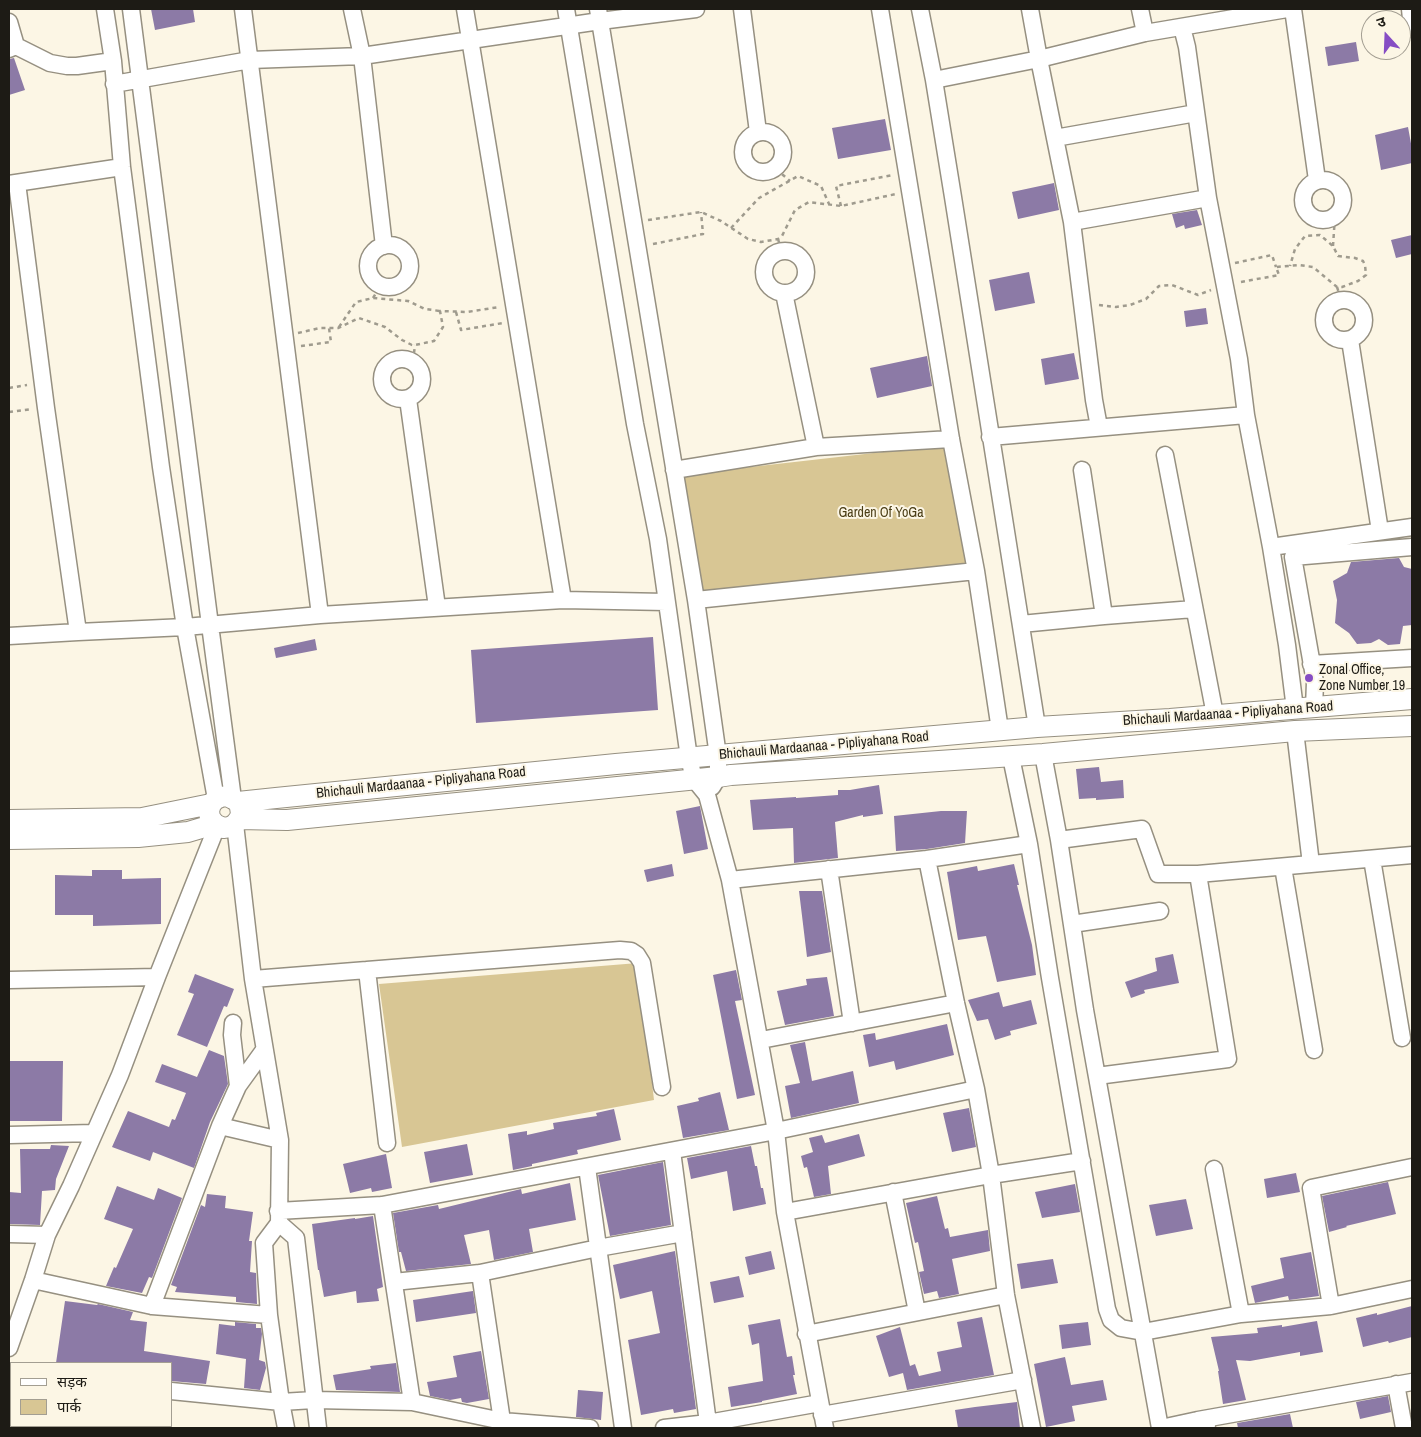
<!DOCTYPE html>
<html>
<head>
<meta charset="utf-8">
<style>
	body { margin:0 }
	#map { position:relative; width:1421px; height:1437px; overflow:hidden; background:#fcf6e5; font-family:"Archivo Narrow","Noto Sans Devanagari",sans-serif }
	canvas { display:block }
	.frame { position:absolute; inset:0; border:10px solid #1d1b15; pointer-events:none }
	.legend { position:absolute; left:10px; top:1362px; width:162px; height:65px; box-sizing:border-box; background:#fcf6e5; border:1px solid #a39e92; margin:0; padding:6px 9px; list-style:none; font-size:15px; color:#1d1b15 }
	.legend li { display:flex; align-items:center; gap:10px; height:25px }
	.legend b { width:25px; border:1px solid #a39e92 }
	.north { position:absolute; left:1361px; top:10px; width:50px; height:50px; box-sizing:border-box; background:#fcf6e5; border:1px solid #a39e92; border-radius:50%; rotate:340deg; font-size:14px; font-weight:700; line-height:20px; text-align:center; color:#1d1b15 }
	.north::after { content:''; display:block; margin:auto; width:18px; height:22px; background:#864dc4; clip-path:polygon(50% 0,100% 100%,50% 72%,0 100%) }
</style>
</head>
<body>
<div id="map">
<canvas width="1421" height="1437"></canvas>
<div class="frame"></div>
<ul class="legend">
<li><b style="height:6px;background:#fff"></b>सड़क</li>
<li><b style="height:14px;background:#d8c694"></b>पार्क</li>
</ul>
<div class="north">उ</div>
</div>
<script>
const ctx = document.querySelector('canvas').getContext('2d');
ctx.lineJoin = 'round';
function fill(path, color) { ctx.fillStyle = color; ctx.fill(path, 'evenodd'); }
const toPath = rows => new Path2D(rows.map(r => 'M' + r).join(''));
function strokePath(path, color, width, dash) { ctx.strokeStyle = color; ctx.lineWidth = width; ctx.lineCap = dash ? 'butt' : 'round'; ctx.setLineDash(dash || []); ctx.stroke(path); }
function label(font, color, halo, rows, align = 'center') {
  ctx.font = font + ' "Archivo Narrow",sans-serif'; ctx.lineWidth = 4; ctx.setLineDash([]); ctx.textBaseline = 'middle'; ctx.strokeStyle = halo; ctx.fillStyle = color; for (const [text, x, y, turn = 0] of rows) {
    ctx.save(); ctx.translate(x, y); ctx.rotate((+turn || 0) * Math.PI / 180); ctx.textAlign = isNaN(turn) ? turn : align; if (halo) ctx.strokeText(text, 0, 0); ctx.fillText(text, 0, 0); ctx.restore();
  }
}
fill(toPath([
	[944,445,968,565,700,592,680,475],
	[638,963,654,1100,402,1147,379,984]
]), '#d8c694');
fill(toPath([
	[151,9,193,9,195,22,155,30],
	[1356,42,1359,61,1328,66,1325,47],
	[14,58,25,90,9,95,9,59],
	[885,119,891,150,838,159,832,128],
	[1408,127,1412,149,1412,163,1381,170,1375,135],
	[1054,183,1059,210,1018,219,1012,192],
	[1197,210,1202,225,1185,229,1184,225,1176,228,1172,214],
	[1412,235,1412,254,1396,258,1391,240],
	[1029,272,1035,303,995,311,989,280],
	[1206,308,1208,324,1186,327,1184,311],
	[1074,353,1079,379,1045,385,1041,359],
	[927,356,932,386,877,398,870,368],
	[1399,558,1404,567,1412,569,1412,625,1403,626,1400,644,1388,645,1379,639,1371,643,1357,644,1349,633,1335,623,1337,600,1333,581,1347,573,1351,562],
	[653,637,658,710,476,723,471,650],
	[315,639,317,650,276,658,274,648],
	[1099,767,1101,782,1123,780,1124,798,1096,800,1096,798,1079,799,1076,769],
	[879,785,883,814,863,817,863,815,835,822,838,858,794,863,793,828,753,830,750,800,796,797,796,798,838,795,838,790,850,790],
	[700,806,708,849,684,854,676,811],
	[941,811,967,811,965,843,927,849,896,851,894,816],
	[672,864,674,876,647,882,644,870],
	[1014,864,1019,885,1017,885,1032,945,1036,975,997,982,986,936,958,940,947,872,977,866,978,871],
	[92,870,122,870,122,879,161,878,161,924,93,926,93,915,55,915,55,875,92,876],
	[799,891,822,891,831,952,807,957],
	[1173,954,1179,983,1144,990,1145,993,1131,998,1125,982,1157,971,1155,958],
	[736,970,742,1000,735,1001,755,1095,737,1099,713,975],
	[195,974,234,989,227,1007,224,1006,207,1047,177,1035,194,994,188,992],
	[827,977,834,1016,785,1025,777,991,807,985,806,979],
	[999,992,1003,1007,1031,1000,1037,1024,1010,1031,1011,1035,995,1040,988,1019,977,1021,968,1000],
	[947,1024,954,1055,896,1070,894,1061,869,1067,863,1035,875,1033,876,1040],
	[805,1042,812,1081,853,1071,859,1103,791,1118,785,1086,800,1083,790,1045],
	[209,1050,224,1056,228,1084,210,1122,194,1168,153,1152,150,1161,112,1147,128,1111,169,1127,172,1119,175,1120,186,1093,155,1082,162,1064,197,1077],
	[9,1061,63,1061,62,1121,9,1121],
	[720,1092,729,1130,683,1138,677,1106,699,1101,698,1098],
	[969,1108,976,1147,952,1152,943,1113],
	[614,1109,621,1140,577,1150,578,1154,532,1164,532,1166,513,1170,508,1134,527,1131,527,1135,554,1129,553,1123,597,1116,596,1113],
	[859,1134,865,1156,828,1166,831,1194,814,1197,807,1167,804,1168,801,1156,813,1152,809,1138,822,1135,825,1143],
	[467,1144,473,1175,430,1183,424,1152],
	[51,1145,69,1146,56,1179,55,1190,42,1191,40,1225,9,1224,9,1192,21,1193,20,1149,50,1149],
	[751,1146,755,1166,757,1166,761,1188,763,1188,766,1204,733,1211,727,1171,691,1179,687,1158],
	[386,1154,392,1188,372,1192,371,1188,350,1193,343,1164],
	[663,1162,671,1225,610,1236,598,1175],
	[1296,1173,1300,1192,1267,1198,1264,1179],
	[1388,1182,1396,1214,1346,1226,1347,1227,1329,1232,1322,1196],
	[570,1183,576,1220,529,1229,533,1252,494,1260,489,1230,464,1235,471,1264,406,1271,401,1252,399,1252,393,1213,438,1205,439,1209,521,1189,522,1194],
	[1075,1184,1080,1212,1042,1218,1035,1192],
	[117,1186,154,1200,158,1188,182,1198,152,1278,149,1277,142,1293,106,1286,114,1267,116,1268,133,1229,104,1219],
	[207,1194,226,1196,225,1208,253,1212,249,1241,252,1241,250,1272,256,1273,257,1304,236,1302,236,1297,175,1292,177,1287,171,1285,201,1205,205,1207],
	[937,1196,945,1229,948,1228,950,1237,988,1230,990,1251,952,1259,959,1294,939,1298,937,1291,924,1294,919,1272,924,1271,918,1242,915,1243,906,1203],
	[1186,1199,1193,1229,1156,1236,1149,1205],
	[373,1216,383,1287,377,1289,379,1301,357,1303,356,1291,324,1297,319,1270,318,1270,312,1224,355,1218,355,1219],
	[675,1251,696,1409,674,1413,673,1409,641,1415,628,1340,660,1333,652,1291,620,1299,613,1265],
	[771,1251,775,1269,749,1275,745,1257],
	[1311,1252,1319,1296,1289,1300,1288,1296,1255,1303,1251,1286,1284,1278,1280,1258],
	[1053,1259,1058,1283,1021,1289,1017,1264],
	[739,1276,744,1297,714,1303,710,1282],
	[473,1291,476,1313,416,1322,413,1300],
	[65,1301,97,1305,98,1304,133,1312,130,1320,147,1322,144,1351,210,1361,206,1384,171,1381,171,1363,56,1363],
	[1412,1306,1412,1337,1389,1343,1388,1341,1363,1347,1356,1318,1377,1313,1377,1315],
	[982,1317,994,1375,907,1390,903,1373,889,1377,876,1336,900,1327,910,1366,915,1364,919,1376,941,1371,937,1352,962,1347,957,1322],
	[780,1319,787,1357,792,1356,795,1375,793,1375,797,1394,762,1401,762,1402,731,1407,728,1387,763,1381,759,1343,752,1345,748,1325],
	[1317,1321,1323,1352,1300,1356,1300,1352,1250,1361,1236,1360,1246,1400,1223,1404,1218,1371,1219,1371,1211,1337,1258,1333,1257,1328,1282,1325,1282,1327],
	[235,1322,256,1324,256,1328,261,1328,262,1334,259,1360,265,1362,266,1368,260,1390,244,1388,246,1359,216,1354,219,1324,235,1326],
	[1088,1322,1091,1345,1062,1349,1059,1325],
	[481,1351,489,1399,467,1403,462,1402,461,1398,450,1400,430,1396,427,1382,457,1377,453,1356],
	[1065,1357,1071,1385,1103,1380,1107,1400,1072,1406,1075,1421,1046,1427,1034,1364],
	[396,1363,400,1392,336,1390,333,1375,371,1369,370,1366],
	[578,1390,603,1392,601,1420,576,1417],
	[1388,1396,1391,1412,1360,1419,1356,1402],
	[1017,1402,1020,1428,958,1428,955,1410,975,1407],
	[1290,1414,1293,1428,1238,1428,1237,1423]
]), '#8c7aa6');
const minor = toPath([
	[105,9,113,61,122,167,161,467,185,627,216,799],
	[131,9,210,625,233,799],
	[243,9,320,615],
	[352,9,362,56,384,246],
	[465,9,563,600],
	[566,9,635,424,658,539,689,758,694,779,707,795,730,880,776,1131,785,1212,825,1428],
	[598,9,696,600,718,756,718,777,712,787],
	[742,9,758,132],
	[880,9,951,439,976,571,1000,730],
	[920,9,934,80,953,197,1037,727],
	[1140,9,1145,33,1287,9],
	[1293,9,1317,180],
	[1410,9,1412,29],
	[9,22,16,46,9,49],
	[1182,27,1187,47,1208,198],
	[16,46,50,63,67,66,77,66,113,61],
	[934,80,1039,59,1030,9],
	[114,84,250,60,362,56,600,21,696,9],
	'743 152a20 20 0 1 1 40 0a20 20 0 1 1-40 0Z',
	[1055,138,1196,113],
	'1303 200a20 20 0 1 1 40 0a20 20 0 1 1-40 0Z',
	[17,183,46,408,78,632,185,627,320,615,563,600,666,602],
	[9,184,122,167],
	[1072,222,1039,59,1145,33],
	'368 266a21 21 0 1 1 42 0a21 21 0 1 1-42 0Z',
	'764 272a21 21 0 1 1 42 0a21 21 0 1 1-42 0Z',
	[784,293,816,447],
	'1324 320a20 20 0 1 1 40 0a20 20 0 1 1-40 0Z',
	[1350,340,1380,531],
	'382 379a20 20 0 1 1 40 0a20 20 0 1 1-40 0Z',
	[408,399,437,607],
	[1099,427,1094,400,1072,222,1208,198,1239,359,1246,415,1271,547,1287,645,1295,709],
	[990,437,1246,415],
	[1165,455,1215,715],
	[674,470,816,447,951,439],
	[1082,470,1104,616],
	[1271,547,1412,527],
	[696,600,976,571],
	[1021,624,1104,616,1194,609],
	[9,636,78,632],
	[1311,664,1412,658],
	[1314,708,1315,682,1293,557,1412,547],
	[1295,731,1311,864],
	[1043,754,1059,840,1085,1010,1160,1428],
	[1011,757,1029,844,1050,978,1107,1309,1111,1320,1121,1328,1143,1332,1241,1314,1331,1306],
	[235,824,253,979,280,1140,279,1223,264,1243,269,1315,281,1402,286,1428],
	[1059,840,1142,829,1158,874,1198,874,1228,1059,1097,1076],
	[1029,844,927,859,956,1003,976,1089,991,1175,1006,1295,1032,1428],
	[1372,859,1402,1038],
	[1283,867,1314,1050],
	[829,869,852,1023],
	[1198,874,1412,855],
	[730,880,927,859],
	[1072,924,1160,911],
	[367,970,387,1143],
	[253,979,620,950,631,951,637,955,642,963,662,1087],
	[9,980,157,977],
	[233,1023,232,1035,238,1086],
	[761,1040,956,1003],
	[220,1126,280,1140],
	[9,1135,94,1133],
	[672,1151,708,1423],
	[587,1167,623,1428],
	[1412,1167,1311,1188,1331,1306,1412,1289],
	[1214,1169,1241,1314],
	[893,1192,917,1312],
	[382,1205,412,1402],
	[278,1211,382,1205,776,1131,976,1089],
	[785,1212,991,1175,1082,1161],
	[279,1223,296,1238,318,1428],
	[9,1234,47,1235],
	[480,1273,502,1421],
	[33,1280,152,1306,269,1315],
	[394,1282,480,1273,598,1248,683,1233],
	[152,1306,220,1126,238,1086,264,1050],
	[806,1334,1006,1295],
	[9,1348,33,1280,47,1235,71,1186,120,1075,157,977,217,826],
	[9,1376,11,1376],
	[1396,1384,1404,1428],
	[171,1391,281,1402,314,1400,412,1402,502,1421,590,1428],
	[822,1415,1023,1380],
	[1198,1420,1412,1382],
	[664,1428,708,1423,820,1403],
	[1161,1428,1198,1420,1207,1425]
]);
const major = toPath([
	[238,802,276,798,616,764,1037,727,1170,719,1412,699],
	[239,819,287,820,718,777,731,775,1043,754,1295,731,1412,726],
	[9,820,142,818,211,804],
	[9,839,138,837,188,832,215,824,223,828,230,827,235,824,239,819,241,814,240,807,238,802,233,799,227,796,221,797,216,799,211,804,209,811,210,818,215,824]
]);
strokePath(minor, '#969081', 19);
strokePath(major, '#969081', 22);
strokePath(toPath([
	[776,169,790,181],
	[841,206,836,186,893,175],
	[648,220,701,212,721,221,748,239,761,242,778,239,782,236,795,210,809,202,841,206,896,194],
	[731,228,759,198,798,176,821,186,829,204],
	[778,239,782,252],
	[653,244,703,234,701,212],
	[1333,246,1335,216],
	[1235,263,1272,255,1276,267],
	[1241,282,1279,275,1276,267,1299,265,1313,267,1337,287,1342,287,1358,281,1366,275,1365,265,1363,261,1355,258,1338,256,1333,246,1320,235,1305,236,1295,249,1290,266],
	[1337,287,1341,299],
	[373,298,381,285],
	[1099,305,1116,307,1130,305,1146,299,1159,286,1172,285,1198,295,1211,290],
	[456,312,461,330,503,323],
	[339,327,356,302,373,298,408,301,425,309,440,311],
	[298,333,320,328,338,328,359,318,385,327,402,340,412,345,415,345,434,341,443,327,440,311,467,312,499,307],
	[301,346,331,342,329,328],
	[413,361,415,345],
	[9,388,27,385],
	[9,412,32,409]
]), '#9f9b8e', 2.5, [4, 4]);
strokePath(minor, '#fff', 16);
strokePath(major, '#fff', 20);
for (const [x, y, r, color] of [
	[1309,678,5,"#864dc4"]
]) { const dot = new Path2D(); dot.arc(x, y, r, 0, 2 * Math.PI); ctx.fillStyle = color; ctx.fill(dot); strokePath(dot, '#fcf6e5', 2); }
label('14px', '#4b3e16', '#fcf6e5', [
	["Garden Of YoGa",881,513]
]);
label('14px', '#1d1b15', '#fcf6e5', [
	["Zonal Office,",1319,670],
	["Zone Number 19",1319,686]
], 'left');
label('14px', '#1d1b15', '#fcf6e5', [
	["Bhichauli Mardaanaa - Pipliyahana Road",1228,714,-4],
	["Bhichauli Mardaanaa - Pipliyahana Road",824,746,-5],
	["Bhichauli Mardaanaa - Pipliyahana Road",421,783,-6]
]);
</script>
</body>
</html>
